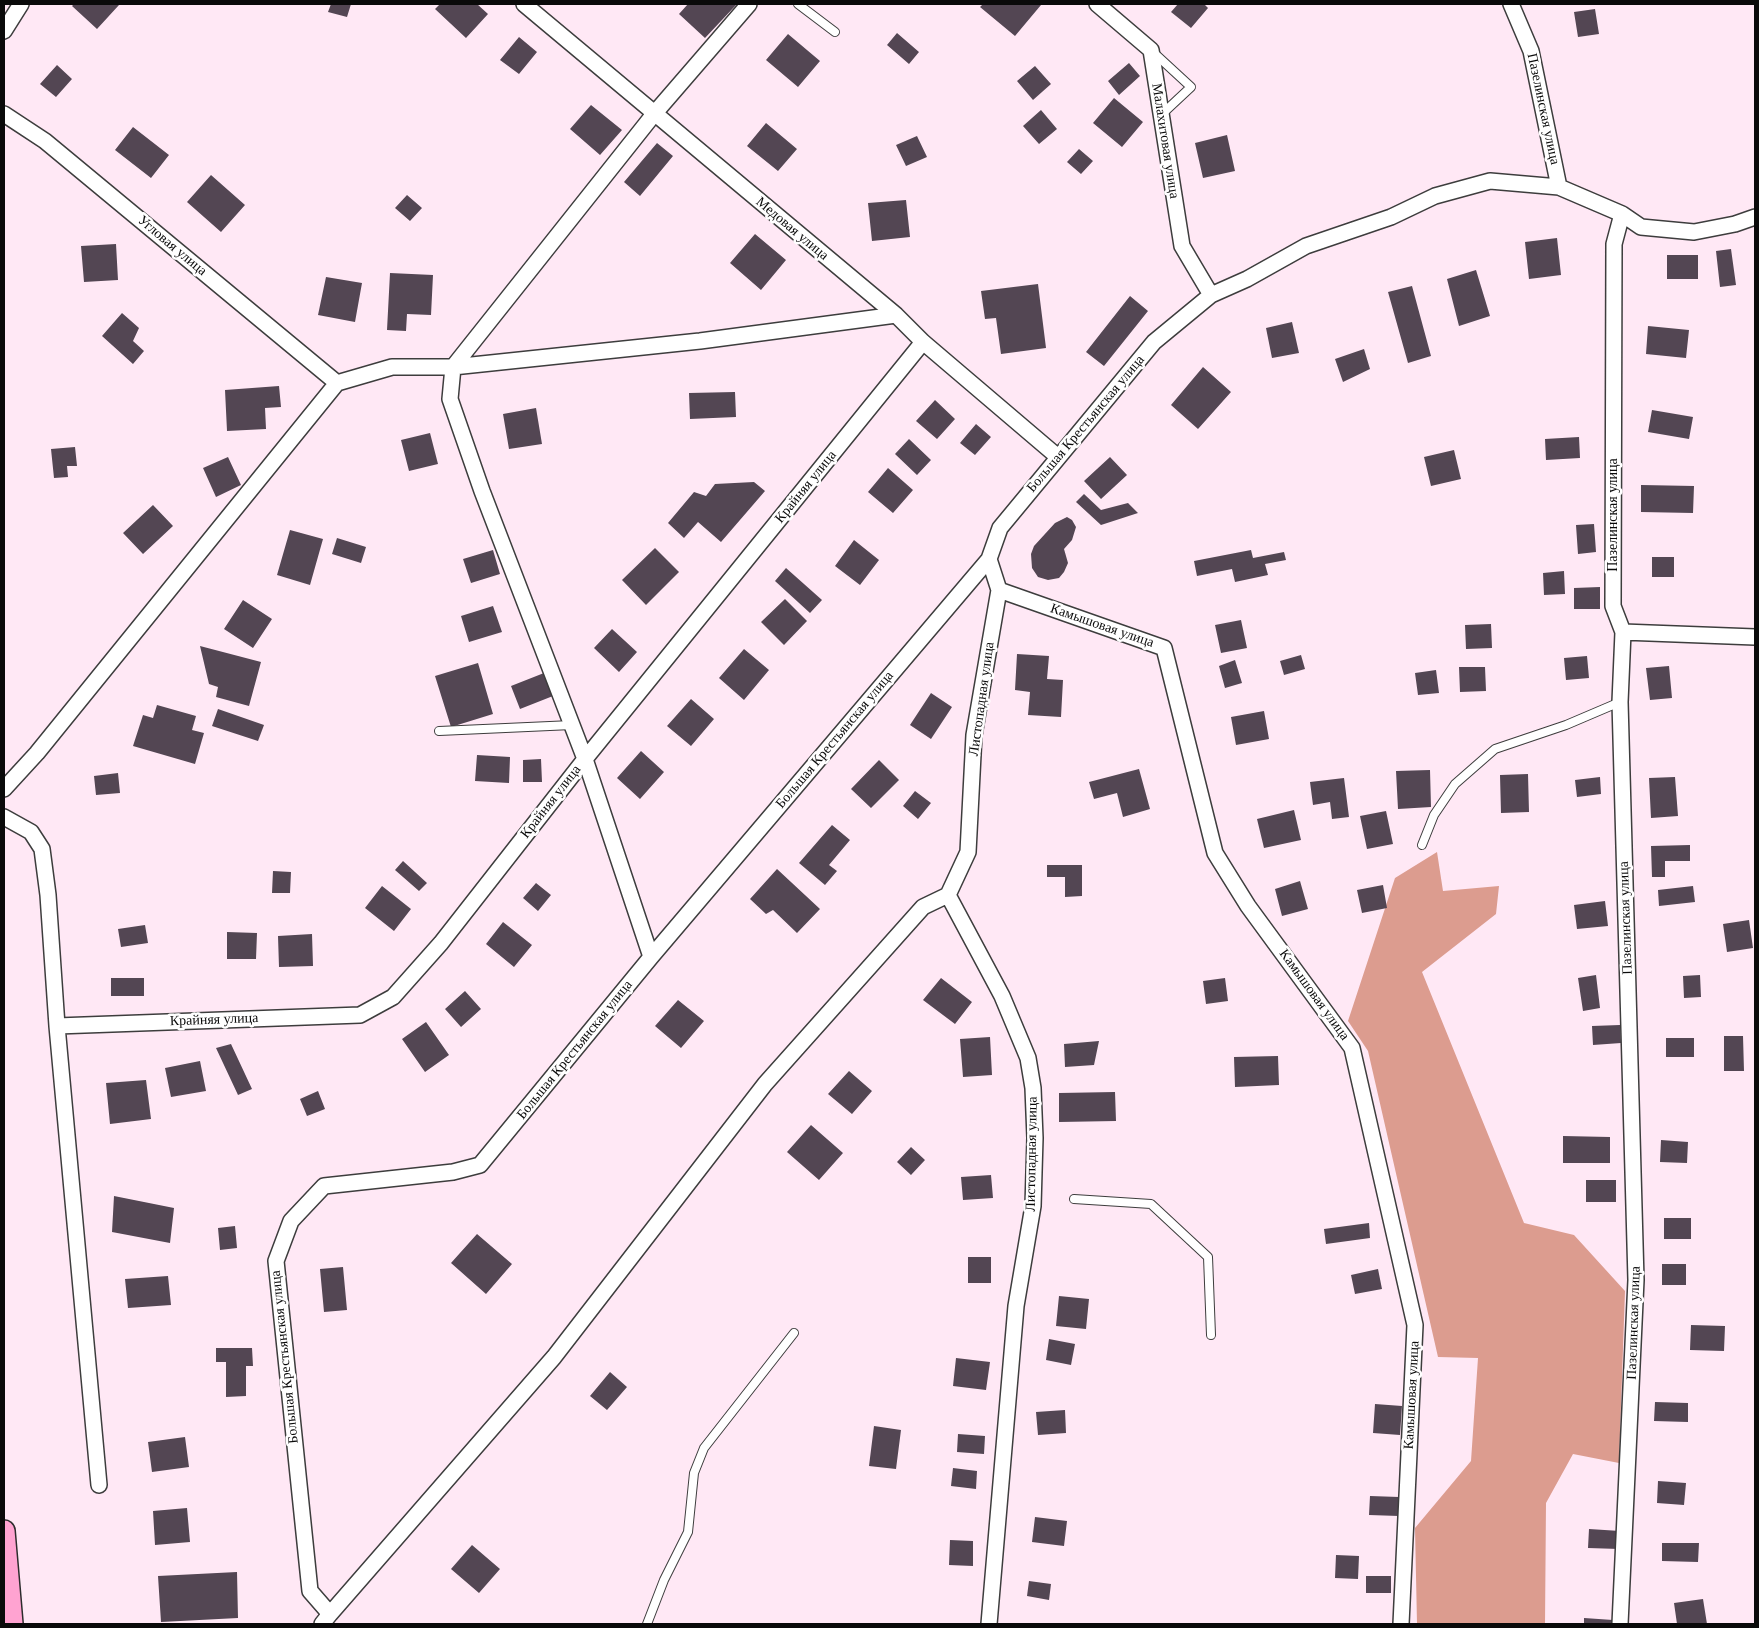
<!DOCTYPE html>
<html>
<head>
<meta charset="utf-8">
<style>
	body { margin:0 }
	#map { position:relative; width:1759px; height:1628px; overflow:hidden; background:#ffe8f5; font-family:"Times New Roman",serif }
	canvas { display:block }
	.frame { position:absolute; inset:0; border:5px solid #0a0a0a; pointer-events:none }
</style>
</head>
<body>
<div id="map">
<canvas width="1759" height="1628"></canvas>
<div class="frame"></div>
</div>
<script>
const ctx = document.querySelector('canvas').getContext('2d');
ctx.lineJoin = 'round';
function fill(path, color) { ctx.fillStyle = color; ctx.fill(path, 'evenodd'); }
const toPath = rows => new Path2D(rows.map(r => 'M' + r).join(''));
function strokePath(path, color, width, dash) { ctx.strokeStyle = color; ctx.lineWidth = width; ctx.lineCap = dash ? 'butt' : 'round'; ctx.setLineDash(dash || []); ctx.stroke(path); }
function label(font, color, halo, rows, align = 'center') {
  ctx.font = font + ' "Times New Roman",serif'; ctx.lineWidth = 5; ctx.setLineDash([]); ctx.textBaseline = 'middle'; ctx.strokeStyle = halo; ctx.fillStyle = color; for (const [text, x, y, turn = 0] of rows) {
    ctx.save(); ctx.translate(x, y); ctx.rotate((+turn || 0) * Math.PI / 180); ctx.textAlign = isNaN(turn) ? turn : align; if (halo) ctx.strokeText(text, 0, 0); ctx.fillText(text, 0, 0); ctx.restore();
  }
}
fill(toPath([
	[1437,852,1443,891,1499,886,1496,914,1422,972,1524,1223,1574,1235,1625,1291,1619,1463,1573,1454,1546,1503,1545,1624,1417,1624,1415,1528,1471,1461,1478,1358,1438,1357,1368,1051,1348,1021,1395,878]
]), '#dc9c8f');
fill(toPath([
	[74,4,118,4,119,5,97,29,72,6],
	[331,4,351,4,347,17,328,12],
	[440,4,477,4,488,14,466,38,435,9],
	[688,4,737,4,705,38,679,14],
	[983,4,1039,4,1041,5,1015,36,980,7],
	[1178,4,1204,4,1208,8,1191,28,1171,12],
	[1595,9,1599,34,1578,37,1574,12],
	[897,33,919,52,909,64,887,45],
	[788,34,820,61,798,87,766,60],
	[519,37,537,52,519,74,500,60],
	[1129,63,1140,76,1119,95,1108,81],
	[57,65,72,79,56,97,40,84],
	[1035,66,1051,84,1033,100,1017,81],
	[1114,98,1143,122,1122,147,1093,123],
	[591,105,622,130,600,155,570,129],
	[1041,110,1057,129,1039,144,1023,126],
	[766,123,797,149,778,171,747,146],
	[133,127,169,155,151,178,115,150],
	[1227,135,1235,171,1203,178,1195,143],
	[917,136,927,157,906,166,896,145],
	[657,143,673,156,640,196,624,182],
	[1079,149,1093,161,1081,174,1067,162],
	[211,175,245,205,221,232,187,202],
	[407,195,422,208,410,221,395,208],
	[906,200,910,237,872,241,868,203],
	[755,234,786,260,761,290,730,263],
	[1557,238,1561,275,1529,279,1525,242],
	[116,244,118,280,84,282,81,246],
	[1731,249,1736,285,1720,287,1716,251],
	[1667,255,1698,255,1698,279,1667,279],
	[1476,270,1490,316,1459,326,1447,279],
	[390,273,433,275,431,315,407,314,406,331,387,330],
	[326,277,362,283,355,322,318,315],
	[1038,284,1046,348,1001,354,996,318,985,319,981,291],
	[1412,286,1431,356,1408,363,1388,292],
	[1130,296,1148,311,1104,366,1086,352],
	[122,313,139,328,133,341,144,351,133,364,102,336],
	[1292,322,1299,353,1272,358,1266,328],
	[1648,326,1689,330,1686,358,1646,354],
	[1364,349,1370,369,1343,382,1335,359],
	[1203,367,1231,392,1198,429,1171,405],
	[279,386,281,407,265,408,266,429,227,431,225,390],
	[735,392,736,417,690,419,689,393],
	[935,400,955,419,937,439,916,421],
	[536,408,542,444,509,449,503,414],
	[1652,410,1693,417,1689,439,1648,432],
	[976,424,991,437,975,455,960,443],
	[430,433,438,464,409,471,401,440],
	[1579,437,1580,458,1546,460,1545,439],
	[909,439,931,460,917,475,895,454],
	[75,447,77,466,67,466,68,477,54,478,51,449],
	[1454,450,1461,479,1431,486,1424,457],
	[228,457,241,485,216,497,203,468],
	[1110,457,1127,475,1101,499,1084,481],
	[888,468,913,490,893,513,868,492],
	[754,482,765,491,721,542,698,522,684,538,668,523,694,492,706,496,715,484],
	[1641,485,1694,486,1693,513,1641,512],
	[1084,494,1101,510,1128,503,1138,513,1101,525,1076,502],
	[153,505,173,526,143,554,123,533],
	[1067,517,1072,520,1076,527,1072,540,1064,549,1068,563,1064,572,1059,578,1048,580,1038,577,1032,568,1031,554,1034,546,1055,523],
	[1594,524,1596,552,1578,554,1576,525],
	[290,530,323,539,310,585,277,575],
	[337,538,366,547,361,563,332,554],
	[854,540,879,560,860,585,835,566],
	[655,548,679,572,646,605,622,580],
	[493,550,500,574,471,583,463,559],
	[1251,550,1253,558,1284,552,1286,560,1265,564,1268,575,1235,582,1232,569,1197,576,1194,561],
	[1652,557,1674,557,1674,577,1652,577],
	[786,568,822,600,810,613,775,581],
	[1564,571,1565,594,1544,595,1543,573],
	[1600,587,1600,609,1574,609,1574,588],
	[785,599,807,621,784,645,761,622],
	[243,600,272,619,253,648,224,629],
	[493,606,502,632,469,642,461,616],
	[1241,620,1247,648,1221,653,1215,625],
	[1491,624,1492,648,1466,649,1465,625],
	[612,629,637,652,619,672,594,648],
	[200,646,261,662,249,706,216,697,218,687,209,684],
	[744,649,769,670,744,700,719,678],
	[1017,654,1049,656,1047,679,1063,680,1061,717,1028,715,1030,692,1015,690],
	[1301,655,1305,669,1284,675,1280,661],
	[1587,656,1589,678,1566,680,1564,658],
	[1235,660,1242,683,1225,688,1219,666],
	[478,663,493,714,451,727,435,676],
	[1669,666,1672,698,1650,700,1646,668],
	[1459,667,1485,667,1486,691,1460,692],
	[1436,670,1439,693,1418,695,1415,673],
	[544,673,553,696,520,709,511,686],
	[931,693,952,707,931,739,910,725],
	[691,699,714,719,691,746,667,726],
	[157,705,196,716,192,730,204,733,195,764,133,746,143,715,153,718],
	[218,709,264,725,258,741,212,726],
	[1264,711,1269,739,1236,745,1231,717],
	[641,751,664,772,640,799,617,778],
	[477,755,510,757,509,783,475,781],
	[541,759,542,782,523,782,523,760],
	[879,760,899,780,871,808,851,789],
	[1139,769,1150,809,1123,817,1117,793,1094,799,1089,782],
	[1430,770,1431,807,1398,809,1396,771],
	[118,773,120,793,96,795,94,776],
	[1528,774,1529,812,1501,813,1500,775],
	[1600,777,1601,794,1577,797,1575,780],
	[1675,777,1678,816,1651,818,1649,778],
	[1344,778,1349,817,1332,819,1330,802,1313,805,1310,782],
	[915,791,931,803,918,819,903,806],
	[1294,810,1301,840,1264,848,1257,819],
	[1386,811,1393,844,1367,849,1360,816],
	[832,825,850,840,829,865,837,871,825,885,799,863],
	[1690,845,1690,861,1665,861,1665,877,1652,877,1651,846],
	[403,861,427,883,419,891,395,870],
	[1047,865,1082,865,1082,896,1065,897,1065,877,1047,877],
	[777,869,820,909,797,933,773,910,766,914,750,899],
	[273,871,291,872,290,893,272,893],
	[1300,881,1308,909,1282,916,1275,889],
	[536,883,551,895,538,911,523,898],
	[1383,885,1387,908,1362,913,1357,890],
	[382,886,411,909,394,931,365,908],
	[1693,886,1695,902,1659,906,1658,890],
	[1605,901,1608,926,1577,929,1574,905],
	[1749,920,1753,948,1727,952,1723,924],
	[503,922,532,945,514,967,486,944],
	[145,925,148,943,121,947,118,929],
	[227,932,257,933,256,959,227,959],
	[312,934,313,966,279,967,278,936],
	[1596,975,1600,1008,1583,1011,1578,978],
	[1700,975,1701,997,1684,998,1683,976],
	[111,978,144,978,144,996,111,996],
	[941,978,972,1002,955,1024,923,1000],
	[1225,978,1228,1001,1206,1004,1203,981],
	[465,991,481,1009,461,1027,445,1009],
	[678,1000,704,1021,681,1048,655,1026],
	[426,1022,449,1055,425,1072,402,1039],
	[1620,1025,1621,1043,1593,1045,1592,1026],
	[1724,1036,1743,1036,1744,1071,1724,1071],
	[990,1037,992,1075,963,1077,960,1039],
	[1666,1038,1694,1038,1694,1057,1666,1057],
	[1099,1041,1094,1065,1065,1067,1064,1044],
	[231,1044,252,1089,238,1095,216,1048],
	[1278,1056,1279,1085,1235,1087,1234,1057],
	[200,1061,206,1091,171,1097,165,1068],
	[849,1071,872,1091,852,1114,828,1094],
	[146,1080,151,1119,110,1124,106,1083],
	[318,1091,325,1109,307,1116,300,1099],
	[1115,1092,1116,1121,1059,1122,1059,1093],
	[811,1125,843,1153,819,1180,787,1152],
	[1563,1136,1610,1137,1610,1163,1563,1163],
	[1661,1140,1688,1142,1687,1163,1660,1162],
	[911,1147,925,1160,911,1175,897,1162],
	[991,1175,993,1198,963,1200,961,1177],
	[1586,1180,1616,1180,1616,1202,1586,1202],
	[114,1196,174,1208,170,1243,112,1232],
	[1664,1218,1691,1218,1691,1239,1664,1239],
	[1369,1223,1370,1238,1326,1244,1324,1229],
	[235,1226,237,1248,220,1250,218,1228],
	[477,1234,512,1264,486,1294,451,1263],
	[968,1257,991,1257,991,1283,968,1283],
	[1662,1264,1686,1264,1686,1285,1662,1285],
	[343,1267,347,1310,324,1312,320,1269],
	[1378,1269,1382,1289,1355,1294,1351,1275],
	[168,1276,171,1305,128,1308,125,1279],
	[1059,1296,1089,1299,1086,1329,1056,1326],
	[1691,1325,1725,1326,1724,1351,1690,1350],
	[1049,1339,1075,1344,1071,1365,1046,1360],
	[216,1348,252,1348,253,1366,246,1366,246,1396,226,1397,226,1362,216,1362],
	[956,1358,990,1362,986,1390,953,1386],
	[610,1372,627,1387,607,1410,590,1396],
	[1655,1402,1688,1403,1688,1422,1654,1421],
	[1375,1404,1402,1406,1400,1435,1373,1433],
	[1065,1410,1066,1433,1038,1435,1036,1412],
	[874,1426,901,1430,896,1469,869,1466],
	[958,1434,985,1436,984,1454,957,1452],
	[185,1437,189,1467,152,1472,148,1442],
	[953,1468,977,1471,976,1489,951,1486],
	[1658,1481,1686,1483,1684,1505,1657,1503],
	[1370,1496,1399,1497,1399,1516,1369,1515],
	[187,1508,190,1542,155,1545,153,1511],
	[1035,1517,1067,1521,1064,1546,1032,1542],
	[1589,1529,1620,1531,1619,1549,1588,1548],
	[950,1540,973,1541,973,1566,949,1565],
	[1662,1543,1699,1543,1698,1562,1662,1561],
	[472,1545,500,1569,479,1593,451,1569],
	[1336,1555,1359,1556,1358,1579,1335,1578],
	[237,1572,238,1618,161,1622,158,1576],
	[1366,1576,1391,1576,1391,1593,1366,1593],
	[1029,1581,1051,1584,1049,1600,1027,1596],
	[1703,1599,1707,1624,1677,1624,1674,1603],
	[1584,1618,1613,1620,1613,1624,1584,1624]
]), '#534653');
const service = toPath([
	[798,4,835,32],
	[1153,52,1191,87,1161,115],
	[439,731,572,725],
	[1422,845,1434,815,1455,784,1495,749,1566,725,1620,702],
	[1074,1199,1151,1204,1208,1257,1211,1335],
	[647,1624,664,1580,688,1532,694,1473,704,1448,794,1333]
]);
const minor = toPath([
	[524,4,896,315,923,342,1058,457],
	[1097,4,1151,50,1182,246,1211,295],
	[1511,4,1531,51,1559,187],
	[4,31,21,4],
	[4,114,45,141,337,383],
	[999,590,1164,648,1215,853,1248,906,1352,1048,1415,1325,1401,1624],
	[1623,632,1755,637],
	[4,789,37,753,337,383,392,367,453,367,654,114,749,4],
	[4,817,31,832,42,849,48,895,57,1026,99,1485],
	[651,957,585,759,482,491,450,399,453,367,700,341,896,315],
	[57,1026,360,1015,393,997,441,943,585,759,923,342],
	[330,1614,554,1357,765,1084,923,907,948,895],
	[322,1624,330,1614,310,1591,276,1261,291,1221,324,1186,453,1172,480,1165,651,957,989,559,1000,528,1154,342,1211,295,1247,279,1306,246,1391,217,1435,196,1490,181,1559,187,1622,214,1641,227,1694,232,1735,224,1755,217],
	[989,1624,1016,1306,1033,1206,1035,1138,1033,1088,1028,1058,1002,996,948,895,968,852,974,735,999,590,989,559],
	[1620,1624,1636,1280,1620,702,1623,632,1613,606,1614,244,1622,214]
]);
const secondary = toPath([
	[4,1531,12,1624]
]);
strokePath(service, '#3d3d3d', 10);
strokePath(minor, '#3d3d3d', 18);
strokePath(secondary, '#2c2c2c', 24);
strokePath(service, '#fff', 8);
strokePath(minor, '#fff', 15);
strokePath(secondary, '#ffa3d1', 21);
label('14px', '#0a0a0a', '#fff', [
	["Пазелинская улица",1543,109,78],
	["Малахитовая улица",1165,141,81],
	["Медовая улица",792,229,40],
	["Угловая улица",172,246,40],
	["Большая Крестьянская улица",1086,424,-50],
	["Крайняя улица",806,487,-51],
	["Пазелинская улица",1613,515,-90],
	["Камышовая улица",1102,626,19],
	["Листопадная улица",982,699,-82],
	["Большая Крестьянская улица",835,740,-50],
	["Крайняя улица",551,802,-52],
	["Пазелинская улица",1626,918,-92],
	["Камышовая улица",1314,995,54],
	["Крайняя улица",214,1020,-2],
	["Большая Крестьянская улица",575,1050,-51],
	["Листопадная улица",1032,1154,-89],
	["Пазелинская улица",1634,1323,-88],
	["Большая Крестьянская улица",285,1357,-96],
	["Камышовая улица",1412,1395,-87]
]);
</script>
</body>
</html>
